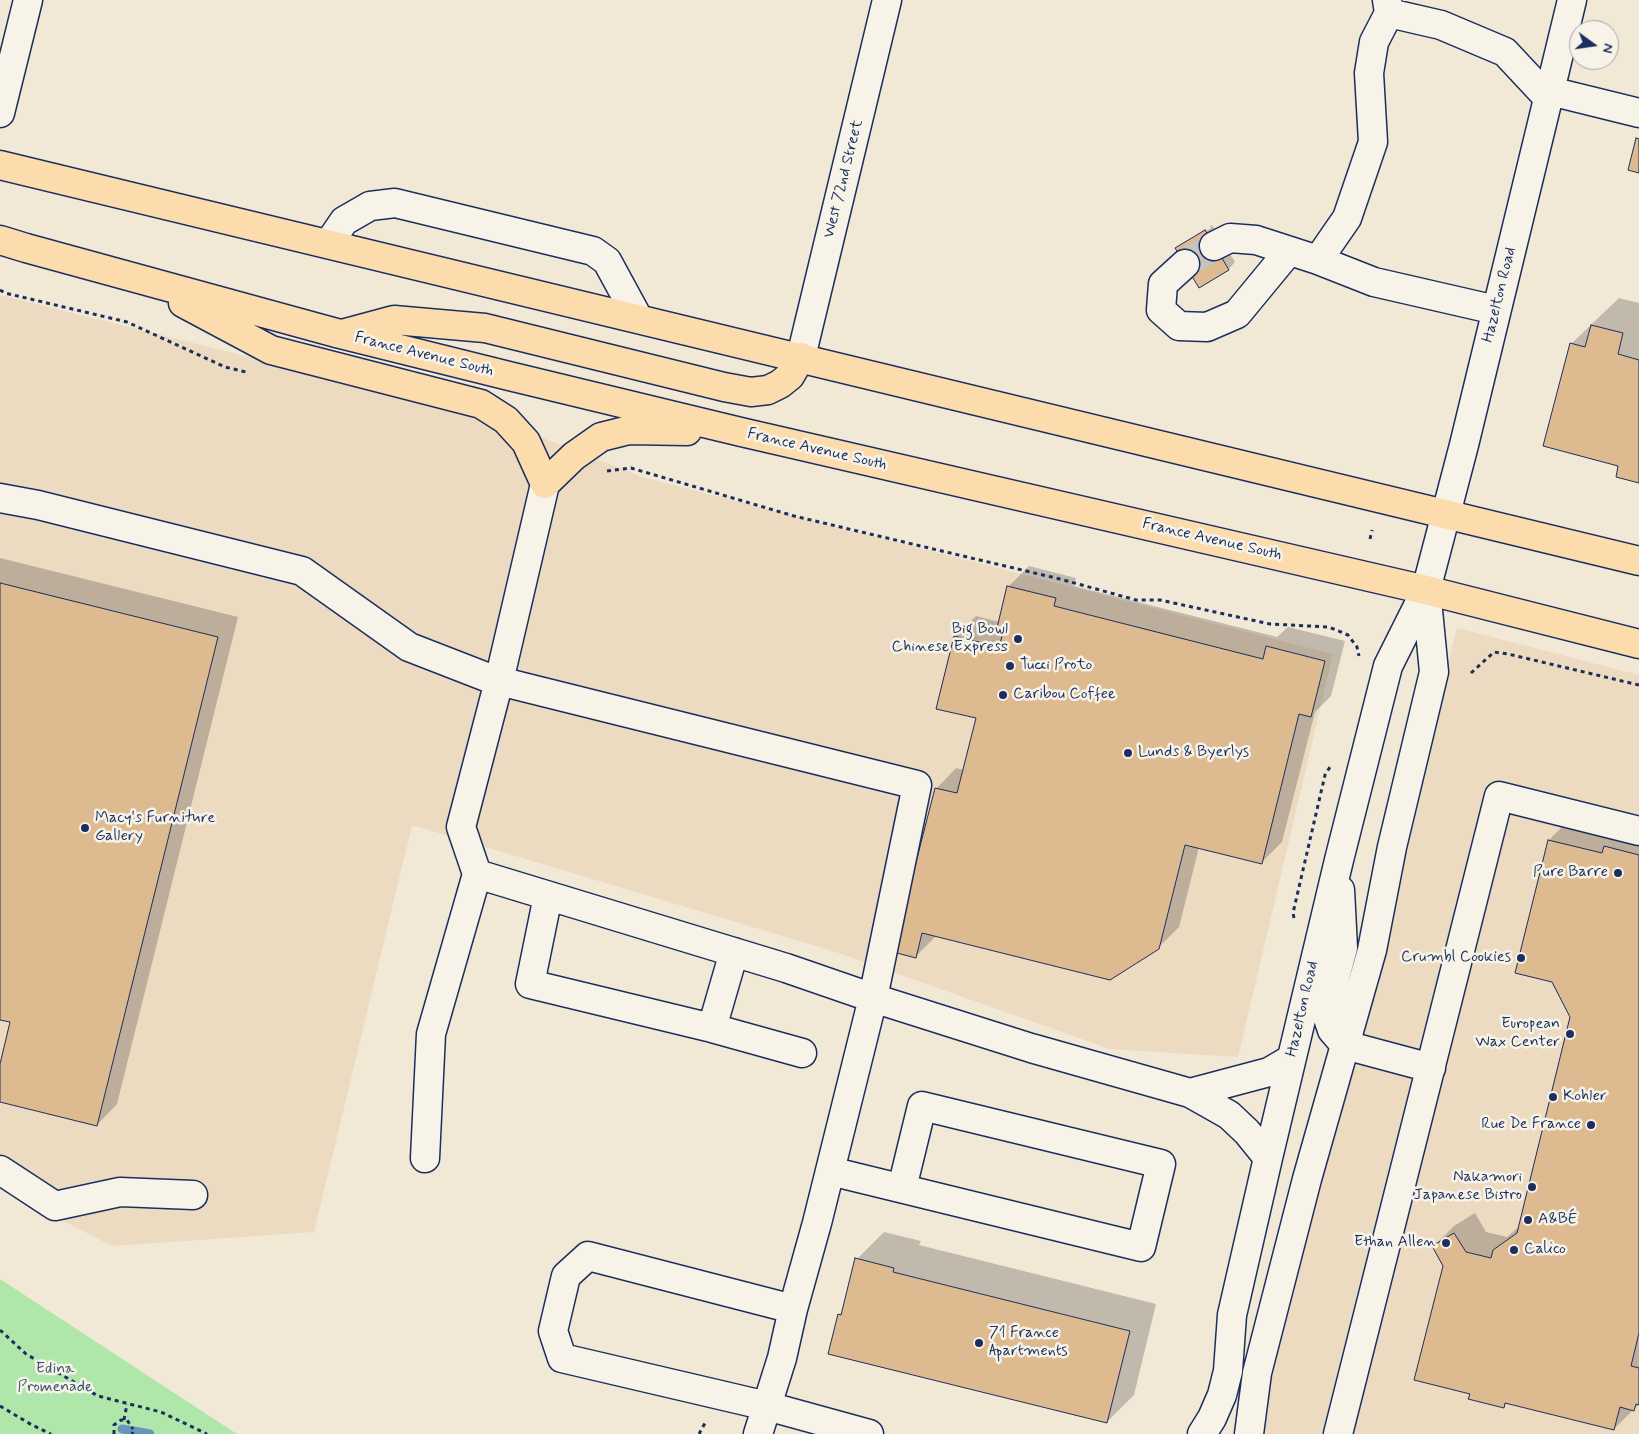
<!DOCTYPE html>
<html>
<head>
<meta charset="utf-8">
<style>
	body { margin:0 }
	#map { position:relative; width:1639px; height:1434px; overflow:hidden; background:#f2e8d6; font-family:Mynerve,sans-serif }
	canvas { display:block }
	.north { position:absolute; left:1569px; top:20px; width:50px; height:50px; box-sizing:border-box; background:#f7f3e8; border:1px solid #9fa5b1; border-radius:50%; rotate:104deg; font-size:14px; font-weight:700; line-height:20px; text-align:center; color:#1b2f5e }
	.north::after { content:''; display:block; margin:auto; width:18px; height:22px; background:#1b2f5e; clip-path:polygon(50% 0,100% 100%,50% 72%,0 100%) }
</style>
</head>
<body>
<div id="map">
<canvas width="1639" height="1434"></canvas>
<div class="north">N</div>
</div>
<script>
const ctx = document.querySelector('canvas').getContext('2d');
ctx.lineJoin = 'round';
function fill(path, color) { ctx.fillStyle = color; ctx.fill(path, 'evenodd'); }
const toPath = rows => new Path2D(rows.map(r => 'M' + r).join(''));
function strokePath(path, color, width, dash) { ctx.strokeStyle = color; ctx.lineWidth = width; ctx.lineCap = dash ? 'butt' : 'round'; ctx.setLineDash(dash || []); ctx.stroke(path); }
function label(font, color, halo, rows, align = 'center') {
  ctx.font = font + ' Mynerve,sans-serif'; ctx.lineWidth = 5; ctx.setLineDash([]); ctx.textBaseline = 'middle'; ctx.strokeStyle = halo; ctx.fillStyle = color; for (const [text, x, y, turn = 0] of rows) {
    ctx.save(); ctx.translate(x, y); ctx.rotate((+turn || 0) * Math.PI / 180); ctx.textAlign = isNaN(turn) ? turn : align; if (halo) ctx.strokeText(text, 0, 0); ctx.fillText(text, 0, 0); ctx.restore();
  }
}
fill(toPath([
	[0,295,487,416,642,477,1333,654,1238,1057,1110,1049,836,952,412,825,314,1232,112,1246,0,1188],
	[1457,628,1639,675,1639,1434,1252,1434]
]), '#ecdac1');
fill(toPath([
	[0,1279,237,1434,0,1434]
]), '#afe7ab');
fill(toPath([
	[1212,225,1235,262,1229,269,1200,287,1177,249,1183,243,1183,245,1211,228,1210,226],
	[1619,298,1639,303,1639,482,1620,465,1571,344],
	[0,558,238,617,117,1104,97,1125,0,1101,0,1069,12,1022,0,1019],
	[1029,566,1076,578,1074,586,1277,637,1288,627,1345,641,1331,696,1315,712,1282,842,1261,863,1199,847,1179,927,1158,948,937,935,916,956,936,789,956,768,964,770,977,718,938,708,955,636,976,616,999,622,1008,587],
	[1569,820,1639,829,1639,1404,1614,1429,1508,1402,1503,1407,1471,1393,1444,1265,1433,1247,1454,1226,1475,1213,1486,1232,1507,1237,1520,1226,1572,1017,1549,840],
	[884,1232,921,1241,919,1245,1156,1304,1134,1395,1107,1422,839,1315,844,1310,857,1259]
]), '#0003');
strokePath(toPath([
	[122,1429,150,1434]
]), '#6796bd', 9);
const building = toPath([
	[1636,138,1639,139,1639,173,1628,170,1636,138],
	[1205,230,1229,270,1199,288,1175,248,1205,230],
	[1591,325,1623,333,1618,354,1639,360,1639,483,1616,477,1618,466,1543,446,1570,343,1585,347,1591,325],
	[0,583,218,637,97,1126,0,1102,0,1064,10,1022,0,1020,0,583],
	[1007,586,1056,598,1054,606,1263,659,1266,646,1325,661,1311,717,1299,714,1262,864,1185,845,1159,949,1110,980,922,933,916,958,893,952,935,788,957,793,976,718,936,709,954,636,999,647,1003,633,996,632,1007,586],
	[1548,840,1602,853,1604,846,1639,855,1639,1333,1631,1366,1639,1368,1639,1405,1636,1404,1634,1411,1620,1407,1614,1430,1505,1403,1504,1408,1468,1399,1470,1394,1414,1380,1443,1266,1432,1246,1454,1233,1466,1252,1491,1258,1493,1250,1517,1233,1570,1017,1552,982,1515,973,1548,840],
	[855,1258,894,1268,893,1272,1130,1331,1107,1423,828,1354,838,1314,841,1315,855,1258]
]);
fill(building, '#deba90');
strokePath(building, '#1b2f5e', 1);
strokePath(toPath([
	[1185,264,1214,246]
]), '#c7c3be', 28, [28, 14]);
const minor = toPath([
	[1389,13,1441,25,1505,52,1548,98],
	[1550,91,1639,113],
	[0,113,28,0],
	[329,243,344,221,370,206,395,203,593,251,607,261,638,318],
	[1214,246,1230,238,1256,240,1318,260,1374,282,1496,310],
	[1318,260,1347,218,1373,142,1369,73,1374,42,1389,13,1387,0],
	[1185,264,1163,284,1161,310,1179,326,1207,327,1237,314,1289,251],
	[801,357,887,0],
	[0,498,38,505,302,571,409,647,494,680,499,681,917,785,873,998,786,968,477,874,461,827,499,681,545,484],
	[1340,890,1343,948,1328,1004,1327,1015,1332,1030,1345,1045,1431,1068],
	[548,896,530,984,712,1028],
	[734,952,712,1028,802,1053],
	[425,1158,431,1034,477,874],
	[1268,1158,1247,1132,1229,1115,1190,1093,1269,1072,1291,1059],
	[0,1170,55,1206,120,1192,193,1195],
	[830,1171,1141,1247,1161,1164,922,1106,902,1188],
	[793,1309,588,1256,566,1276,553,1331,562,1358,767,1406,869,1434],
	[758,1434,782,1358,793,1309,817,1223,873,998,1031,1048,1190,1093],
	[1202,1434,1212,1418,1222,1395,1228,1371,1232,1315,1268,1158,1339,860,1388,666,1426,590,1464,445,1572,0],
	[1249,1434,1257,1373,1307,1179,1372,950,1392,847,1434,672,1426,590],
	[1338,1434,1499,796,1639,831]
]);
const major = toPath([
	[0,165,1639,561],
	[0,240,26,248,340,334,509,376,741,432,1426,590,1639,644],
	[183,303,271,350,481,404,506,420,526,442,545,484,574,456,601,437,629,430,687,431],
	[342,334,394,320,485,328,724,387,751,392,768,390,780,384,790,376,801,357]
]);
strokePath(minor, '#1b2f5e', 31);
strokePath(major, '#1b2f5e', 31);
strokePath(toPath([
	[0,290,5,293,127,322,225,367,246,372],
	[607,471,631,468,794,516,1060,579,1136,600,1160,600,1270,624,1329,627,1348,635,1357,647,1359,656],
	[1370,539,1372,530],
	[1471,673,1494,652,1508,654,1639,685],
	[1294,918,1293,913,1325,775,1330,767],
	[0,1330,26,1354,98,1396,161,1412,207,1434],
	[0,1406,32,1425,51,1434],
	[124,1420,127,1404],
	[114,1434,114,1425,121,1420,127,1420,133,1429],
	[132,1434,133,1432],
	[699,1434,705,1423]
]), '#1b2f5e', 3, [4, 4]);
strokePath(minor, '#f7f3e8', 28);
strokePath(major, '#fcdcac', 28);
for (const [x, y, r, color] of [
	[1018,639,5,"#1b2f5e"],
	[1010,666,5,"#1b2f5e"],
	[1003,695,5,"#1b2f5e"],
	[1128,753,5,"#1b2f5e"],
	[85,828,5,"#1b2f5e"],
	[1618,873,5,"#1b2f5e"],
	[1521,958,5,"#1b2f5e"],
	[1570,1034,5,"#1b2f5e"],
	[1553,1097,5,"#1b2f5e"],
	[1591,1125,5,"#1b2f5e"],
	[1532,1187,5,"#1b2f5e"],
	[1528,1220,5,"#1b2f5e"],
	[1446,1243,5,"#1b2f5e"],
	[1514,1250,5,"#1b2f5e"],
	[979,1343,5,"#1b2f5e"]
]) { const dot = new Path2D(); dot.arc(x, y, r, 0, 2 * Math.PI); ctx.fillStyle = color; ctx.fill(dot); strokePath(dot, '#f7f3e8', 2); }
label('16px', '#1b2f5e', '#f7f3e8', [
	["West 72nd Street",844,179,-76],
	["Hazelton Road",1500,295,-76],
	["France Avenue South",424,355,14],
	["France Avenue South",817,450,13],
	["France Avenue South",1212,540,13],
	["Hazelton Road",1303,1009,-77]
]);
label('16px', '#1b2f5e', '#f7f3e8', [
	["Big Bowl",1008,630,"right"],
	["Chinese Express",1008,648,"right"],
	["Tucci Proto",1020,666],
	["Caribou Coffee",1013,695],
	["Lunds & Byerlys",1138,753],
	["Macy's Furniture",95,819],
	["Gallery",95,837],
	["Pure Barre",1608,873,"right"],
	["Crumbl Cookies",1511,958,"right"],
	["European",1560,1025,"right"],
	["Wax Center",1560,1043,"right"],
	["Kohler",1563,1097],
	["Rue De France",1581,1125,"right"],
	["Nakamori",1522,1178,"right"],
	["Japanese Bistro",1522,1196,"right"],
	["A&BÉ",1538,1220],
	["Ethan Allen",1436,1243,"right"],
	["Calico",1524,1250],
	["71 France",989,1334],
	["Apartments",989,1352]
], 'left');
label('16px', '#39546d', '#f7f3e8', [
	["Edina",55,1370],
	["Promenade",55,1388]
]);
</script>
</body>
</html>
